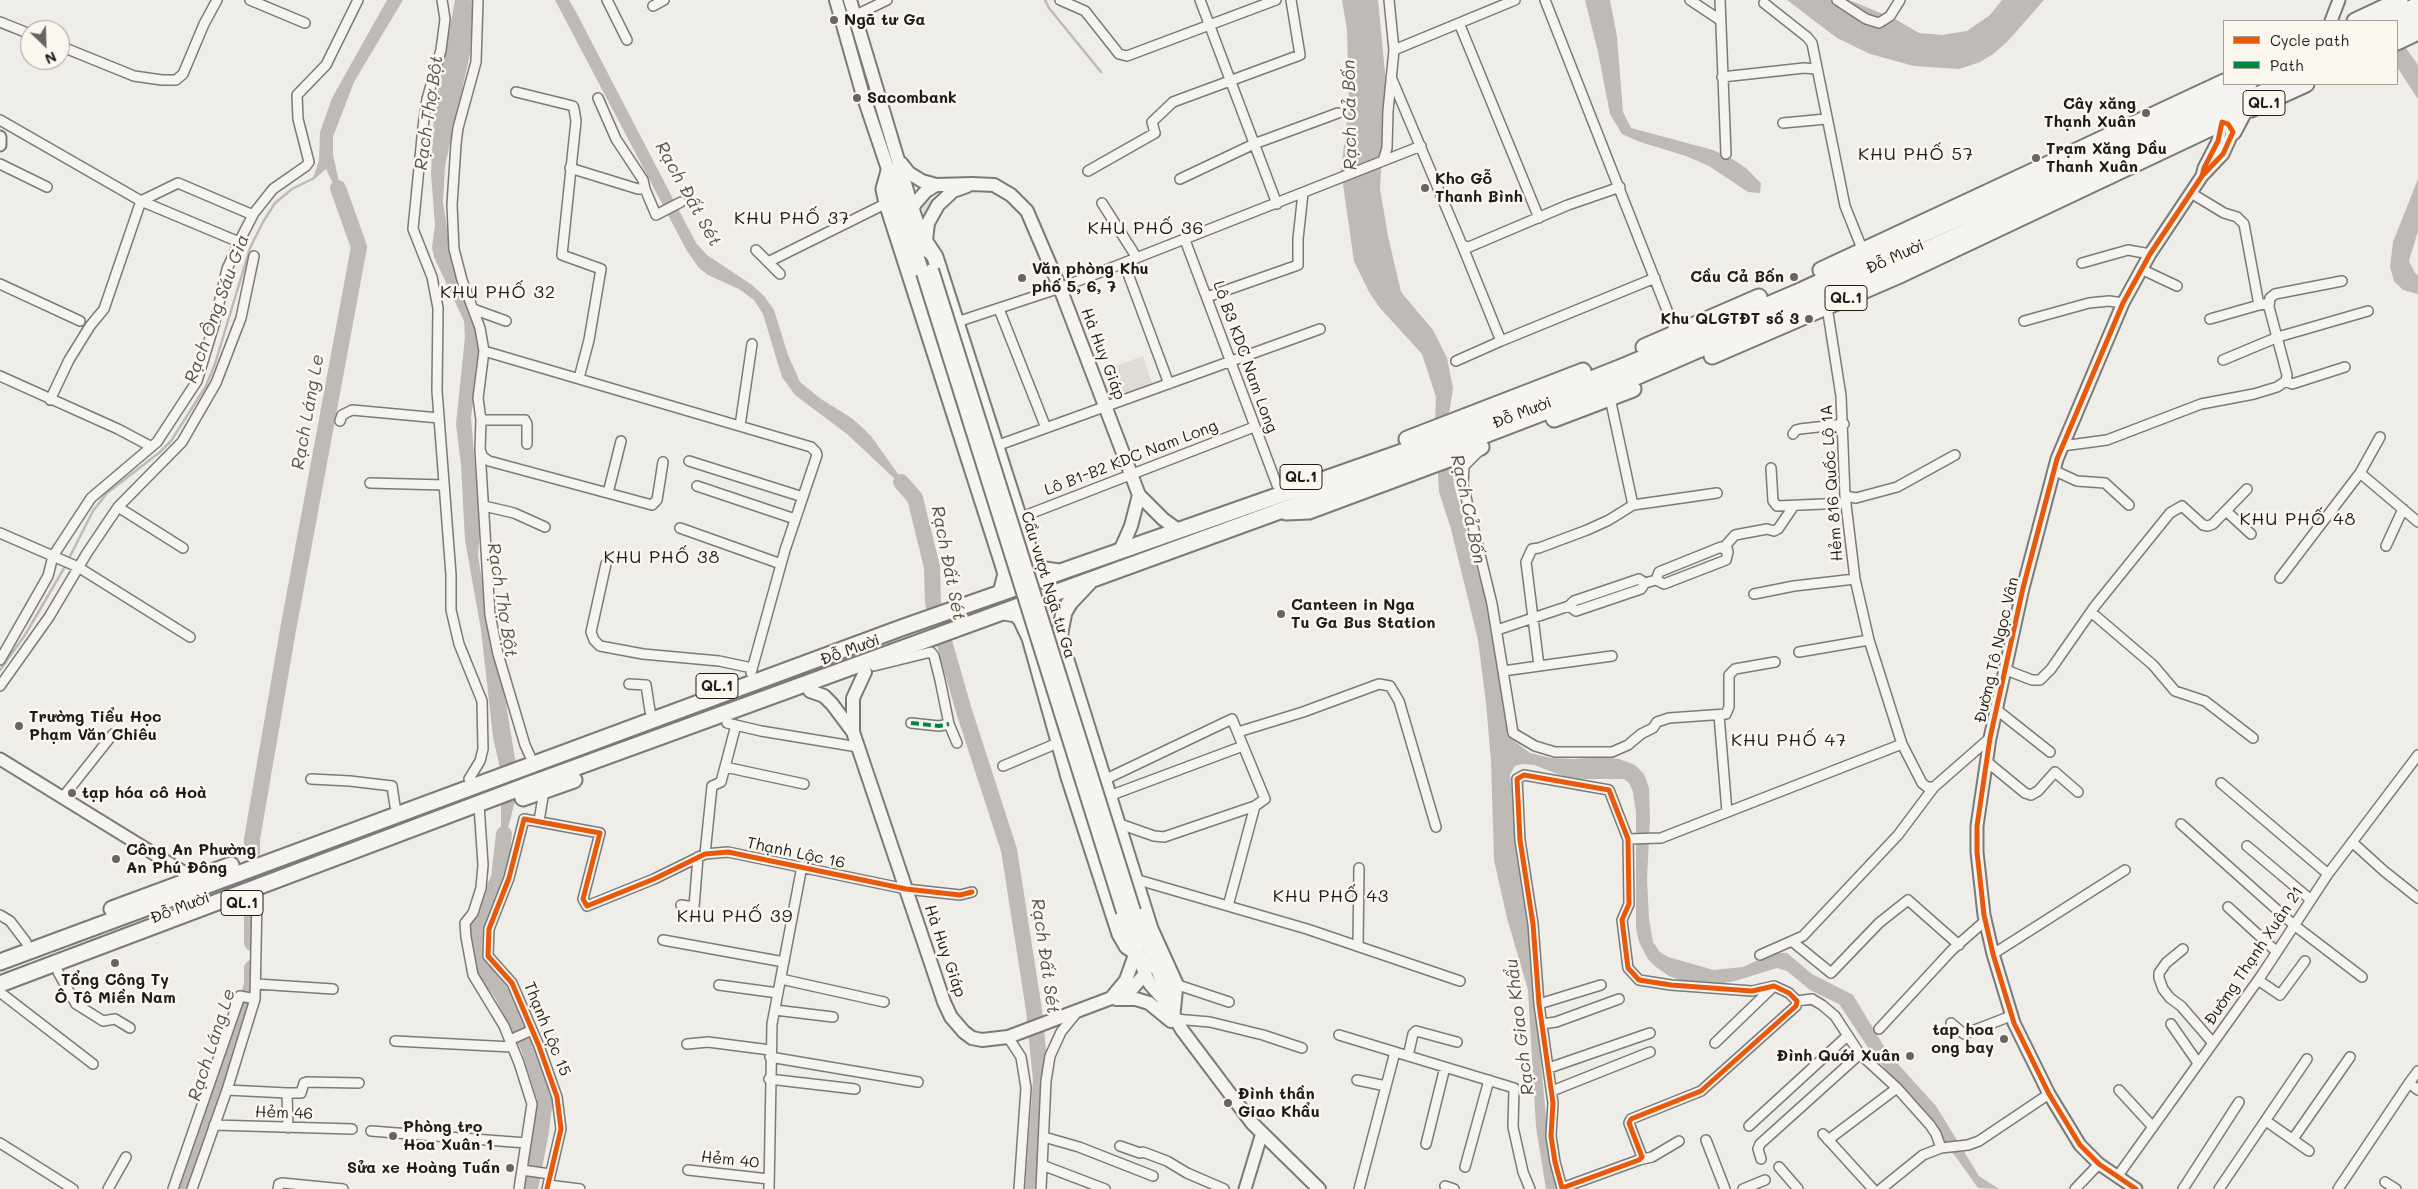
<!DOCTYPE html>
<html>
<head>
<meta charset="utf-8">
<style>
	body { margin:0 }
	#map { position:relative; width:2418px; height:1189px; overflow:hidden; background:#eeede8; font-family:Mali,sans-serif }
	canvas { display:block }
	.legend { position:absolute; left:2223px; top:20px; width:175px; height:65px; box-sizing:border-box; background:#fbf7ec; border:1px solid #a29f99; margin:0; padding:6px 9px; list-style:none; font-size:15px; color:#1c1c1c }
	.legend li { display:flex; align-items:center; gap:10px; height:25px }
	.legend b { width:25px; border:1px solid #a29f99 }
	.north { position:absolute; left:20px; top:20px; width:50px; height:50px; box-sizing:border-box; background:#fbf7ec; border:1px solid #a29f99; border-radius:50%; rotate:156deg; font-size:14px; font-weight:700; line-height:20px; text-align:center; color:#1c1c1c }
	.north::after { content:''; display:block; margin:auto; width:18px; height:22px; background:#666563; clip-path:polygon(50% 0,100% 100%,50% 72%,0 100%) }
</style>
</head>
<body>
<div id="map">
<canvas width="2418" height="1189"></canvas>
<ul class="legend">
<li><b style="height:6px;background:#e8590c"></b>Cycle path</li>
<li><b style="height:6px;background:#00873e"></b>Path</li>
</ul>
<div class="north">N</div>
</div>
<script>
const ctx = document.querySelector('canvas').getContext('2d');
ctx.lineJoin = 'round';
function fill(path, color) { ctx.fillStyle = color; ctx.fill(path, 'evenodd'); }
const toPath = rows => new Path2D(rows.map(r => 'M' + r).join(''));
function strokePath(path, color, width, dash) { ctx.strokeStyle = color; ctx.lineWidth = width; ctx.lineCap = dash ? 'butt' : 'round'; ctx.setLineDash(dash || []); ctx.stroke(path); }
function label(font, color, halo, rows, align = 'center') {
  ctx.font = font + ' Mali,sans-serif'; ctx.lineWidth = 5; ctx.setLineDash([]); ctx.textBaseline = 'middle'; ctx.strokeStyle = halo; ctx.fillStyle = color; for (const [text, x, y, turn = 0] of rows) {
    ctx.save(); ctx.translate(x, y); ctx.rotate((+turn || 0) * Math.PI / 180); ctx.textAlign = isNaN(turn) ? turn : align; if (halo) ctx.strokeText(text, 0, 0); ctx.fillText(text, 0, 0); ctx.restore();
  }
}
fill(toPath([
	[941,192,936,198,925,222,922,205],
	[1143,356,1152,383,1112,398,1103,371]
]), '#dfdcd5');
fill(toPath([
	[387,0,403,0,354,82,333,137,333,155,345,208,326,169,312,181,319,160,320,132,332,98],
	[455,0,473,0,470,54,445,166,443,202,449,242,481,343,471,417,480,530,478,556,486,605,496,642,517,771,515,801,501,855,501,773,493,737,481,630,465,540,461,465,456,424,465,337,464,321,434,257,432,247,435,225,431,174,434,112],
	[555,0,569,0,575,10,696,243,707,255,752,285,764,296,774,310,788,355,800,382,821,399,853,419,871,436,915,498,847,434,795,395,782,377,763,314,754,300,739,289,708,275,699,268,687,251],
	[1342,0,1378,0,1386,83,1380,189,1388,236,1401,292,1433,330,1447,358,1453,388,1448,421,1454,485,1496,637,1503,684,1503,708,1510,738,1530,753,1551,758,1575,759,1599,757,1619,759,1635,765,1644,774,1649,788,1650,819,1647,879,1649,919,1653,942,1660,952,1668,957,1714,970,1743,967,1773,953,1787,953,1812,974,1853,995,1888,1053,1936,1106,1979,1176,1999,1189,1978,1188,1958,1160,1867,1046,1839,1004,1810,990,1787,971,1777,968,1735,981,1712,985,1690,984,1669,976,1656,967,1648,959,1639,942,1636,928,1636,813,1633,792,1629,783,1624,779,1584,779,1563,776,1534,765,1522,764,1515,766,1510,775,1537,961,1537,1017,1549,1151,1558,1189,1546,1189,1536,1127,1528,990,1507,918,1494,860,1491,761,1486,703,1478,640,1451,529,1439,492,1435,421,1436,397,1422,354,1380,308,1369,292,1354,261,1341,170,1349,104,1347,30],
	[1585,0,1610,0,1617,37,1623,112,1631,128,1713,150,1732,159,1746,168,1761,183,1760,193,1748,192,1709,166,1686,156,1640,142,1622,134,1610,114,1598,52],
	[1787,0,1849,0,1895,19,1919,33,1942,35,1967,31,1990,15,2002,0,2044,0,2007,42,1993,54,1980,62,1959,69,1914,66,1870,54,1837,38],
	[2397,31,2401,41,2418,65,2418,99,2397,67],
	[2418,179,2418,231,2409,261,2415,273,2418,275,2418,294,2403,290,2394,281,2390,267,2393,242]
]), '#bebbb6');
strokePath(toPath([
	[1045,0,1049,8,1101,72],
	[0,670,25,635,63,570,93,511,107,493,160,452,171,441,206,386,215,364,250,248,263,222,275,203,292,189,314,178]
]), '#bebbb6', 2.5);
strokePath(toPath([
	[901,482,915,498,932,567,933,603,964,711,1009,850,1034,1010,1041,1080,1033,1189],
	[504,834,499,878,480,920,474,944,481,965,502,994,529,1048,545,1098,541,1131,530,1189],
	[252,852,252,839,288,630,359,247,338,188],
	[252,908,252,943],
	[183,1189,218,1094,252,985,252,968]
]), '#bebbb6', 16);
const street = toPath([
	[250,0,305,23],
	[442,0,445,19,441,50,427,99,423,127,413,229,432,277,438,308,437,391,451,575,451,610,459,644,482,701,483,749,480,761,469,779],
	[478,0,476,62,458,128,456,144,452,205,454,249,462,280,480,328,484,351,478,398,481,420,480,450,490,615,498,654,525,745,530,756],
	[607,0,627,40],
	[1060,0,1085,11,1119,54,1127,56,1276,0],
	[1200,0,1277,204],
	[1545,0,1676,333],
	[1690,0,1720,20],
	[1720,0,1726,154],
	[1837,0,1866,19,1879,23,1890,16,1900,0],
	[1764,3,1807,37,1812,43,1845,206,1863,251],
	[653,6,664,0],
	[854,16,887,0],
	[0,22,30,34],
	[1459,23,1539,218],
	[60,46,134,76,162,80,176,80,183,74,204,24,217,0],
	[1394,50,1515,0],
	[1391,77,1462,245,1469,247,1568,205,1620,187],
	[1722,77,1804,68,1816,69],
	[516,92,573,106,574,109,576,121,562,255,601,269,589,340,579,378],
	[598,98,616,139,643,180,645,189],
	[0,120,141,201,239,242],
	[1783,123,1826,119],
	[1383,161,1387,148,1388,111,1394,50,1389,0],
	[0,164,47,187],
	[570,168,638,189,645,189,656,215,681,202],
	[1088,171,1155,133,1152,122,1173,102,1300,55,1291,0],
	[1180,179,1254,144,1338,113],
	[2191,193,2224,213,2237,217,2244,224,2259,305],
	[1102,203,1137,258],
	[1185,240,1277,485],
	[1462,245,1501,341,1655,278],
	[756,250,780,274],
	[770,261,887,203],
	[1124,263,1169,384],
	[2082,263,2128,250,2150,254],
	[2141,269,2177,286],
	[0,284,80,321],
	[1207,297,1298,265,1298,239,1303,193],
	[1827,307,1841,396,1845,496,1855,579,1869,640,1902,744,1922,783,1927,787,1934,787],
	[2269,307,2270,298,2275,294,2342,281],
	[473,309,506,321],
	[999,309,1046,428],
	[2024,321,2089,303,2109,301,2123,303],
	[957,322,1060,288,1421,146],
	[484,351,811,447,816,452,817,455,785,550,751,673],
	[2223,360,2278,337,2368,311],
	[1456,361,1501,341],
	[0,376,118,429,150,446],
	[2286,381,2292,384,2345,367],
	[1610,398,1633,505],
	[50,400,69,360,90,326,104,309,141,201,178,183,253,215],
	[481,420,525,420,527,424,527,444],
	[340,421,342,415,352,410,439,418],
	[740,426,752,344],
	[1793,434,1796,430,1800,429,1844,424],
	[2380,437,2360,473,2418,522],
	[996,446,1320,329],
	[2062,446,2107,440,2201,404,2254,394,2277,387,2286,381,2287,375,2269,307,2265,304,2259,305,2210,319],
	[480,450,483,457,489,461,652,505,657,500,663,462],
	[1479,451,1464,466,1463,485,1492,604,1503,671],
	[689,461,803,497],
	[1771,468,1773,501,1777,506,1846,503],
	[2053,470,2077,481,2105,483,2129,505],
	[370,483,444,485],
	[697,486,795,519],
	[608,493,621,441],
	[1717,493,1633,505,1609,520,1587,530,1539,548,1532,549,1526,562,1539,666,1503,671,1513,733,1535,746,1555,752,1612,752,1628,745,1641,734,1653,728,1657,722,1669,718,1726,714,1729,707,1729,675,1735,669,1775,662],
	[1845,496,1856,498,1897,487,1955,455],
	[484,506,514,513,545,527],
	[118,507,183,548],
	[2226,511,2251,534],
	[1019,518,1254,427],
	[680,528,781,564],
	[0,533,78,567,190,637],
	[2386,546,2403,509],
	[1728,552,1726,545,1735,535,1767,529,1774,531,1778,529,1793,507],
	[606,564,591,632,594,640,600,646,643,654,719,661,752,668],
	[2280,578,2360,473],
	[1645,583,1656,580,1664,584,1726,560,1728,552,1721,547,1659,572,1656,580],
	[1754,594,1794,586,1855,579],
	[2091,612,2153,665,2175,691,2205,701,2253,738],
	[1497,630,1569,606,1574,601,1639,579,1645,583,1641,589,1576,611,1569,606],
	[1799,652,1869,640],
	[0,660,48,576,53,556,91,498,157,442,197,381,214,325,227,269,241,238,254,213,273,189,306,166,309,162,298,119,297,95,326,65,358,0],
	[874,666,931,652,934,656,940,680,949,724,957,743],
	[1539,666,1612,656],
	[2006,670,2032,680,2040,680,2051,669,2095,606,2170,513,2182,506,2203,525,2208,526,2213,524,2247,489],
	[629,684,646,685,650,711],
	[0,686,49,617,87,553,118,507,182,442,216,383,241,318,254,256],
	[1997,710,2050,752],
	[1719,715,1727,812],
	[727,723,761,731,858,747],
	[911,723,939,726,949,724],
	[1238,732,1303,712,1379,684,1390,686,1399,701,1436,827],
	[1986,761,2025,793,2031,795,2038,791,2055,772,2078,792],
	[1003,766,1060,742],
	[725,767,804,784],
	[311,779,350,781,392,786,395,806],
	[1104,780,1232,719,1265,799,1255,806,1164,837,1154,836,1117,823],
	[2221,783,2328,874],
	[1109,796,1243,746],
	[63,797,113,734],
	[479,805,483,865,481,888,473,913,465,923,466,937,473,975,504,1026,519,1063,532,1104,519,1189],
	[539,821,544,791],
	[2181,824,2294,925,2362,977],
	[1628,839,1661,838,1902,744],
	[2352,842,2384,871,2418,898],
	[2247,846,2311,900],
	[705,854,712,786,721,782,736,725],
	[1135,879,1307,929,1460,981],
	[681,905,694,907,698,857],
	[1228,906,1255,806],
	[2228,907,2277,952],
	[0,915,10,921,26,942],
	[663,940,784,962],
	[1793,942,1831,973,1879,923,1908,900,1959,945],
	[1358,946,1359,868],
	[2183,949,2166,963,2159,973,2159,978,2163,989,2170,998,2181,1006,2213,1043],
	[1993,954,2125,870],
	[1760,955,1803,936,1898,835,1934,787,1990,738],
	[58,972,76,1004,103,1021,115,1019,130,1028],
	[781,979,884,1002],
	[2258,980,2280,995,2305,961],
	[257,984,333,989],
	[1175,984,1229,1002],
	[719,985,778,993],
	[1,993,93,1064],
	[1797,1001,1812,999,1822,1005,1835,1016,1850,1039],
	[1539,1004,1601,985],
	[775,1010,833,1017],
	[1175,1019,1210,1022,1263,1035,1302,1048],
	[1951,1023,1964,1034,2011,1016],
	[1542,1024,1556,1022,1619,999],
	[2171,1024,2198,1063],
	[1879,1029,1952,950,1986,920],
	[1339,1035,1514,1088,1513,1127,1523,1172,1530,1189],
	[1008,1037,1021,1057,1026,1088,1019,1189],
	[510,1040,532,1030],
	[395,1041,512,1047],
	[1715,1043,1774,986],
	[687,1044,708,1042,770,1050],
	[1408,1056,1413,1034,1416,1031,1457,1042],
	[770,1057,918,1082],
	[1549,1068,1650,1033],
	[769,1079,855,1089],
	[1357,1080,1386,1086],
	[2409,1083,2418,1071],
	[227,1090,287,1093,288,1128],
	[2119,1090,2153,1127],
	[1552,1091,1650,1052],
	[287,1093,301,1093,304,1083,307,1082,359,1083],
	[2266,1121,2309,1151],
	[214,1125,352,1129],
	[1749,1126,1845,1038,1850,1039,1860,1054,1897,1088,1930,1125,1936,1134,1941,1148],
	[371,1131,526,1143],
	[1823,1134,1873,1189],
	[1044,1137,1079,1147,1153,1176],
	[2293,1139,2350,1057],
	[1706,1140,1725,1189],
	[1828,1140,1897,1088],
	[0,1143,73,1189],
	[1426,1144,1445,1067],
	[1120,1146,1140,1153,1143,1152,1167,1161,1187,1173,1224,1189],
	[1761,1159,1758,1149,1760,1144,1860,1054],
	[1639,1160,1652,1157,1679,1141],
	[1042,1165,1105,1189],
	[1465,1167,1489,1080],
	[1779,1167,1798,1189],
	[522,1170,550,1174],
	[688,1170,769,1179],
	[2117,1177,2261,976,2328,874,2418,755],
	[2385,1182,2396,1189],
	[548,1185,580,1189],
	[1445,1186,1454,1189],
	[1562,1188,1639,1160,1642,1157,1629,1123,1631,1119,1701,1091,1796,1006,1797,1001,1789,993,1774,986,1752,991,1671,985,1639,980,1628,968,1622,920,1629,904,1628,839,1609,790,1524,775,1517,779,1520,840,1533,924,1539,1004,1553,1103,1551,1136,1555,1162,1562,1188,1562,1189],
	[108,1189,126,1157],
	[173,1189,240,996,255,999],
	[192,1189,227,1090,255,999,257,897],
	[278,1189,279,1184,282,1183,343,1189],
	[547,1189,561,1129,557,1097,539,1046,512,983,488,956,489,929,509,878,524,819,600,833,583,899,587,906,654,879,705,854,728,852,906,889,960,895,972,892],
	[769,1189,772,1024,802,866],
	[1041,1189,1046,1081,1050,1056,1061,1032,1078,1011],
	[1359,1189,1395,1052],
	[1743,1189,1765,1180],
	[1881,1189,1923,1155,1941,1148,1968,1145,1979,1141,2049,1094],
	[2075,1189,2099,1164],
	[2183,1189,2239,1102],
	[2219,1189,2307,1059],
	[2338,1189,2409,1083,2418,1090]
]);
const secondary = toPath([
	[2331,21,2339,0],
	[0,137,0,145],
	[0,759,198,881],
	[1245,1189,1262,1133],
	[2136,1189,2099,1164,2080,1145,2049,1094,2014,1023,1993,954,1984,915,1977,852,1977,826,1990,738,2023,588,2057,459,2123,303,2150,254,2202,176,2223,154,2233,132,2228,124,2222,122,2218,141,2204,168,2202,176]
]);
const primary = toPath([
	[836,0,862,92,923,273],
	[850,0,912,207,927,251],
	[901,163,909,173,922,181,936,185],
	[912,207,926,191,936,185,972,184,994,185,1011,195,1027,211,1060,288,1139,495,1163,519,1178,530],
	[926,240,928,223,938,205,953,191,967,186],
	[1120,551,1131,526,1139,495],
	[810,691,824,696,832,704,853,732,944,1002,951,1017,964,1032,972,1038,982,1040,1008,1037,1130,991,1145,974,1150,955],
	[853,732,853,698,865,672],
	[1134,911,1161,979,1166,1002,1182,1030,1252,1123,1319,1189],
	[1123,912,1145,974,1150,984,1164,1000],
	[1112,997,1126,980,1136,952],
	[1116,999,1136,999,1149,1003,1171,1021]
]);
const highway = toPath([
	[2355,21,2400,0],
	[2383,21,2418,5],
	[2397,30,2418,20],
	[2397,42,2418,32],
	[2251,109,2306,84],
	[2233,132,2251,98],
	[889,171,884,189,887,203,1002,561,1006,574,1001,593],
	[905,220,912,207],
	[925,242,935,257,1029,550,1039,567,1045,570,1059,572],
	[1821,270,2224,82],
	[1644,347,1759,297],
	[1712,356,1902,274,2230,119],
	[1554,419,1633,389],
	[1407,439,1583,371],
	[1286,512,1309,511,1481,447],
	[1089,582,1070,602,1064,612,1060,632,1060,641,1150,929,1175,984,1172,1014],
	[1004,612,1016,614,1021,619,1030,638,1069,777,1120,934,1127,946,1136,952],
	[523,798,574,780],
	[112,909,231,865],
	[0,962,901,628,1456,433,1629,364,1798,292,2249,84],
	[0,984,533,783,1417,461,1631,379,1891,266,2281,84]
]);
strokePath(street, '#7a7a78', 12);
strokePath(secondary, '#7a7a78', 15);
strokePath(primary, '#7a7a78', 16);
strokePath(highway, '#7a7a78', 19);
strokePath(street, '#f5f4f0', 9);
strokePath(secondary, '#f5f4f0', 11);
strokePath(primary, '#f5f4f0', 12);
strokePath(highway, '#f5f4f0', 15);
const primaryBridge = toPath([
	[932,270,1134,911],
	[923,273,1123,912]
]);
strokePath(primaryBridge, '#7a7a78', 16, []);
strokePath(primaryBridge, '#f5f4f0', 12);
strokePath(toPath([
	[911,723,939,726,949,724]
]), '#00873e', 4, [8, 4]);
strokePath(toPath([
	[1562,1188,1639,1160,1642,1157,1629,1123,1631,1119,1701,1091,1796,1006,1797,1001,1789,993,1774,986,1752,991,1671,985,1639,980,1628,968,1622,920,1629,904,1628,839,1609,790,1524,775,1517,779,1520,840,1533,924,1539,1004,1553,1103,1551,1136,1555,1162,1562,1188,1562,1189],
	[547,1189,561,1129,557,1097,539,1046,512,983,488,956,489,929,509,878,524,819,600,833,583,899,587,906,654,879,705,854,728,852,906,889,960,895,972,892],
	[2136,1189,2099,1164,2080,1145,2049,1094,2014,1023,1993,954,1984,915,1977,852,1977,826,1990,738,2023,588,2057,459,2123,303,2150,254,2202,176,2223,154,2233,132,2228,124,2222,122,2218,141,2204,168,2202,176]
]), '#e8590c', 5);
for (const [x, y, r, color] of [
	[834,20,5,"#666563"],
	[857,98,5,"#666563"],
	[2146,113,5,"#666563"],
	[2036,158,5,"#666563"],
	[1425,188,5,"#666563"],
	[1794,277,5,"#666563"],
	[1022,278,5,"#666563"],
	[1809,319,5,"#666563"],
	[1281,614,5,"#666563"],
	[19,726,5,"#666563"],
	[72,793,5,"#666563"],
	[116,859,5,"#666563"],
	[115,963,5,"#666563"],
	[2004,1039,5,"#666563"],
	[1910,1056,5,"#666563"],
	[1228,1103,5,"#666563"],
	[393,1136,5,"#666563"],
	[510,1168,5,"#666563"]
]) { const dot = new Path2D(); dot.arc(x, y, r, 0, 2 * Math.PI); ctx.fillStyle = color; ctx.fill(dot); strokePath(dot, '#fbf7ec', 2); }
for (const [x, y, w] of [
	[2264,103,42],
	[1846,298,42],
	[1301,477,42],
	[717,686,42],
	[242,903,42]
]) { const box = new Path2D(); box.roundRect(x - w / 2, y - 12.5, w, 25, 4); ctx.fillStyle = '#fbf7ec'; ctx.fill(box); strokePath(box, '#1c1c1c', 1); }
label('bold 15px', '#1c1c1c', null, [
	["QL.1",2264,103],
	["QL.1",1846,298],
	["QL.1",1301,477],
	["QL.1",717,686],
	["QL.1",242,903]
]);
label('bold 16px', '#1c1c1c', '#fbf7ec', [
	["Ngã tư Ga",844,20],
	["Sacombank",867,98],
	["Cây xăng",2136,104,"right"],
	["Thạnh Xuân",2136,122,"right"],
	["Trạm Xăng Dầu",2046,149],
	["Thanh Xuân",2046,167],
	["Kho Gỗ",1435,179],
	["Thanh Bình",1435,197],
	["Văn phòng Khu",1032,269],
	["phố 5, 6, 7",1032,287],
	["Cầu Cả Bốn",1784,277,"right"],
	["Khu QLGTĐT số 3",1799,319,"right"],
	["Canteen in Nga",1291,605],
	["Tu Ga Bus Station",1291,623],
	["Trường Tiểu Học",29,717],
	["Phạm Văn Chiêu",29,735],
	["tạp hóa cô Hoà",82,793],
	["Công An Phường",126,850],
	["An Phú Đông",126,868],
	["Tổng Công Ty",115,980,"center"],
	["Ô Tô Miền Nam",115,998,"center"],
	["tap hoa",1994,1030,"right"],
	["ong bay",1994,1048,"right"],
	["Đình Quới Xuân",1900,1056,"right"],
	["Đình thần",1238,1094],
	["Giao Khẩu",1238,1112],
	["Phòng trọ",403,1127],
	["Hoa Xuân 1",403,1145],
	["Sửa xe Hoàng Tuấn",500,1168,"right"]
], 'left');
label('16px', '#1c1c1c', '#fbf7ec', [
	["Đỗ Mười",1895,257,-24],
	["Hà Huy Giáp",1103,354,69],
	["Lô B3 KDC Nam Long",1245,357,70],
	["Đỗ Mười",1522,413,-21],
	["Lô B1-B2 KDC Nam Long",1131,458,-21],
	["Hẻm 816 Quốc Lộ 1A",1832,483,-94],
	["Cầu vượt Ngã tư Ga",1048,585,73],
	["Đỗ Mười",850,650,-20],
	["Đường Tô Ngọc Vân",1997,650,-77],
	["Thạnh Lộc 16",796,853,12],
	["Đỗ Mười",180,908,-21],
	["Hà Huy Giáp",945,951,71],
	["Đường Thạnh Xuân 21",2254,956,-56],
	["Thạnh Lộc 15",547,1029,68],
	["Hẻm 46",284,1113,2],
	["Hẻm 40",730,1160,6]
]);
label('italic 18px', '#545351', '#fbf7ec', [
	["Rạch Thợ Bột",429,113,-82],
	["Rạch Cả Bốn",1350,115,-91],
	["Rạch Đất Sét",688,194,61],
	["Rạch Ông Sáu Gia",217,309,-70],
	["Rạch Láng Le",308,412,-80],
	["Rạch Cả Bốn",1468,509,78],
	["Rạch Đất Sét",948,563,79],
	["Rạch Thợ Bột",502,600,81],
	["Rạch Đất Sét",1045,956,82],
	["Rạch Giao Khẩu",1520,1027,-97],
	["Rạch Láng Le",212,1045,-72]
]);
ctx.letterSpacing = '1px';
label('18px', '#1c1c1c', '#fbf7ec', [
	["KHU PHỐ 57",1916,154],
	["KHU PHỐ 37",792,218],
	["KHU PHỐ 36",1146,228],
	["KHU PHỐ 32",498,292],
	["KHU PHỐ 48",2298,519],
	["KHU PHỐ 38",662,557],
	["KHU PHỐ 47",1789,740],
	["KHU PHỐ 43",1331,896],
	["KHU PHỐ 39",735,916]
]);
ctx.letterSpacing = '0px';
</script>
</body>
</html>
